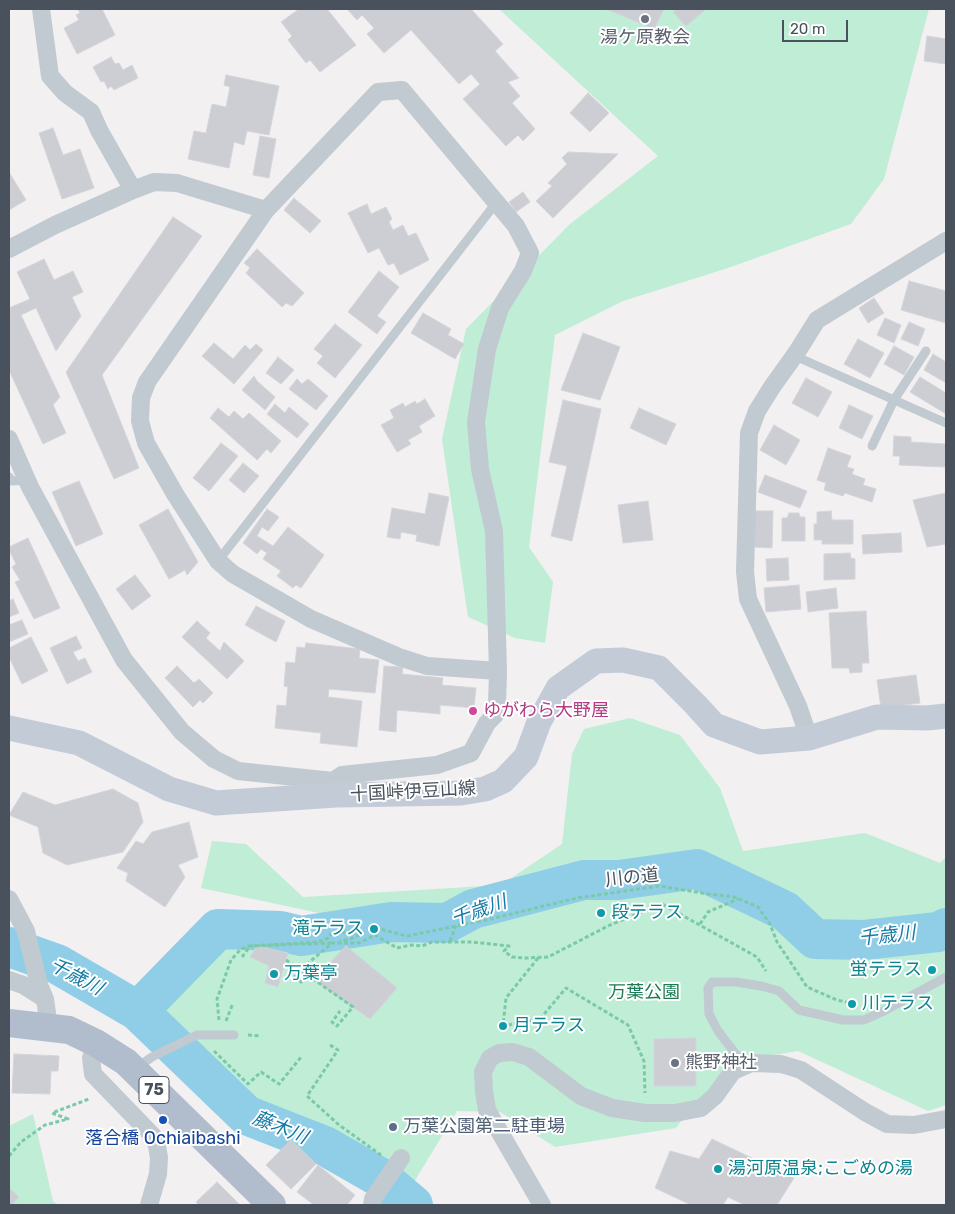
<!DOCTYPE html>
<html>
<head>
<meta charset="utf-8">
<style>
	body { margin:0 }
	#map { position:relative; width:955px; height:1214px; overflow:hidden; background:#f2f0f0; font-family:Rubik,sans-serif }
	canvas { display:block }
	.frame { position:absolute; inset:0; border:10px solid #48515c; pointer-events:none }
	.scale { position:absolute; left:782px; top:20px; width:66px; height:22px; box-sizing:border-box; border:2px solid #48515c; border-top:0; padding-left:6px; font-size:15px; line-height:18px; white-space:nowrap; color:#48515c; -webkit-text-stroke:4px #fff; paint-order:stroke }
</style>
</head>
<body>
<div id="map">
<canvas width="955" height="1214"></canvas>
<div class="frame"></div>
<div class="scale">20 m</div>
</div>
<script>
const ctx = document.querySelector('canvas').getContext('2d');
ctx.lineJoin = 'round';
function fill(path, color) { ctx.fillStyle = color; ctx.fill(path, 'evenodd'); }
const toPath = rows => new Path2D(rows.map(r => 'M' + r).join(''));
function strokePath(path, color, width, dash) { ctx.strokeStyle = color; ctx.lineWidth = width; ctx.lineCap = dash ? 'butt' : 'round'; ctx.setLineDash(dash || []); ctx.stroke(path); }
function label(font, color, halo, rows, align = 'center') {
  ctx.font = font + ' Rubik,"Noto Sans JP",sans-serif'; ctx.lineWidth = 4; ctx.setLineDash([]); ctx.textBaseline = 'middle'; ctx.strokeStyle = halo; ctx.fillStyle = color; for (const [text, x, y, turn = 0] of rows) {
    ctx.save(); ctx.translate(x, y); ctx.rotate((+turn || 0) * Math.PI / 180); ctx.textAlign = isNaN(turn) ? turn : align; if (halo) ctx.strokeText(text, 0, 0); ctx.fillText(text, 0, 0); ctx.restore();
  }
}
fill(toPath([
	[499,9,929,9,884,179,851,224,728,268,623,301,555,335,529,547,553,582,545,643,515,638,468,617,442,439,466,329,570,224,658,156],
	[630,718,680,735,720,788,743,851,865,833,940,863,946,857,946,1105,928,1111,798,1051,743,1060,693,1106,676,1128,555,1147,500,1112,457,1111,408,1192,252,1110,138,1011,218,929,280,931,301,936,342,929,319,913,201,888,212,841,246,844,303,897,501,885,562,844,572,754,584,729],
	[33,1114,53,1201,58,1205,9,1205,9,1126]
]), '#c0edd6');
strokePath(toPath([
	[9,947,57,964,138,1011,218,929,280,931,301,936,391,922,447,923,473,909,584,880,619,880,697,869,785,911,815,939,864,940,938,932,946,928],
	[138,1011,246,1115,325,1146,381,1178,413,1205]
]), '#90cee8', 40);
const building = toPath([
	[78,9,102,9,115,35,77,54,64,28,79,20,76,15,80,13,78,9],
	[299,9,327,9,356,45,320,72,310,60,306,63,288,40,292,36,281,22,299,9],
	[347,9,458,9,459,10,461,9,471,9,503,44,495,51,519,78,508,82,520,96,512,103,535,129,523,141,518,135,506,146,463,99,480,84,471,74,459,84,411,30,384,53,367,34,374,28,362,15,357,20,347,9],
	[606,9,664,9,654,29,606,9],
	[677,9,704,9,705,10,686,26,673,12,677,9],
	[927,36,946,39,946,64,924,61,927,36],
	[111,57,115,64,119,63,123,70,132,65,138,78,114,90,111,86,108,89,104,81,101,82,93,67,111,57],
	[226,75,279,86,269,135,247,131,244,145,234,142,229,168,188,159,194,131,206,133,212,104,226,107,230,87,224,85,226,75],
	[588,93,609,113,590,132,570,113,588,93],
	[53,128,63,155,80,149,94,188,62,199,39,133,53,128],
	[260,136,276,139,269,178,253,175,260,136],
	[568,152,618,154,553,218,536,201,552,186,548,183,567,164,562,158,568,152],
	[9,172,26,200,9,210,9,172],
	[523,192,530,202,516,212,509,202,523,192],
	[294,198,321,221,310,233,284,210,294,198],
	[367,204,371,214,386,207,392,219,389,222,393,230,403,225,408,236,416,233,429,260,400,275,394,263,388,265,379,248,368,253,348,213,367,204],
	[173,217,202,236,102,375,139,468,114,479,66,372,173,217],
	[257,249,304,293,292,306,286,303,282,307,246,273,250,268,244,263,257,249],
	[44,259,54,280,73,271,83,292,72,297,81,316,56,351,36,308,21,315,60,397,53,405,66,433,43,444,9,370,9,308,30,299,17,272,44,259],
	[379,271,399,287,377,316,386,322,377,334,348,312,379,271],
	[909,281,946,291,946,323,901,310,909,281],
	[874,298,884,313,868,323,859,308,874,298],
	[423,313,451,329,448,335,464,344,455,359,411,333,423,313],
	[885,318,901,325,894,343,877,335,885,318],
	[909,322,925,329,918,346,901,339,909,322],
	[335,324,362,345,335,378,317,363,323,356,314,349,335,324],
	[583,333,620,347,600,400,561,390,583,333],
	[858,339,884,353,870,378,844,364,858,339],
	[214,343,233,359,245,345,250,350,256,344,263,350,234,384,202,356,214,343],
	[894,346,914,357,904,375,884,364,894,346],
	[933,354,946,362,946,383,924,370,933,354],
	[278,357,294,370,281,384,266,373,278,357],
	[254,376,257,381,275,397,265,410,242,390,254,376],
	[920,377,946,393,946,414,910,392,920,377],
	[806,378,832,392,818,417,792,403,806,378],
	[297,379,302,384,308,379,328,396,316,410,289,389,297,379],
	[425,399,435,416,419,426,422,432,408,440,411,444,397,452,381,425,394,418,390,410,403,403,405,407,415,401,417,404,425,399],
	[563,400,601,409,572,541,551,536,567,466,549,462,563,400],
	[275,404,285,413,289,407,309,424,297,438,267,414,275,404],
	[849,405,873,416,862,439,839,428,849,405],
	[218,408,229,417,234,411,243,419,249,413,281,441,271,453,267,449,257,460,210,418,218,408],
	[639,408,676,424,666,445,630,428,639,408],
	[774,425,800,440,786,465,760,450,774,425],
	[894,436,911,437,911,442,946,444,946,467,899,465,900,456,893,456,894,436],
	[221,443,238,456,209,491,193,478,221,443],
	[828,448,851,456,847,467,854,469,852,474,865,479,863,485,876,489,872,502,845,493,843,496,824,490,826,483,817,480,828,448],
	[243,463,259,476,244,493,229,480,243,463],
	[765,475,807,491,800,508,758,492,765,475],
	[79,481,103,534,76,546,52,492,79,481],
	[429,493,449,497,439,546,416,541,417,535,401,532,400,539,387,537,392,508,425,514,429,493],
	[946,493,946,544,927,547,913,500,946,493],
	[648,501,653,540,623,543,618,505,648,501],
	[168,509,198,562,187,575,185,570,169,579,139,525,168,509],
	[267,509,279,517,268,531,262,527,257,536,273,546,288,527,324,555,301,588,296,585,293,588,277,576,281,571,263,559,267,553,261,549,257,554,243,543,267,509],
	[754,511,773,511,772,548,754,547,754,511],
	[831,511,832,520,853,520,853,544,822,544,822,540,814,540,814,524,817,524,817,512,831,511],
	[789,513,799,513,800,517,805,517,805,541,782,541,782,518,787,518,789,513],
	[901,533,902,552,863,554,862,535,901,533],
	[28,538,60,608,34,619,15,582,20,580,12,567,16,564,9,550,9,547,28,538],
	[850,553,851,558,855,559,855,579,824,580,824,554,850,553],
	[788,558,789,580,767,581,766,559,788,558],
	[135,575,151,596,132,610,116,589,135,575],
	[799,585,801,609,766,612,764,588,799,585],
	[836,588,838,608,808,612,806,592,836,588],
	[13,599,19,613,9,617,9,601,13,599],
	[256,606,285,621,276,642,245,625,256,606],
	[866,611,869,663,862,663,862,672,850,673,849,668,832,668,829,613,866,611],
	[22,620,28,634,9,642,9,625,22,620],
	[197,621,210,633,206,638,220,651,224,642,244,661,227,679,182,637,197,621],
	[76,636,82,648,73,652,78,661,85,658,92,672,67,684,50,648,76,636],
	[31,637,48,671,22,684,9,657,9,648,31,637],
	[306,643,360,649,359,658,379,660,375,693,329,689,328,697,362,701,357,747,320,743,321,733,275,728,277,705,286,706,288,687,284,686,286,662,295,663,297,647,305,648,306,643],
	[177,666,194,683,199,679,213,693,203,703,200,700,193,707,165,678,177,666],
	[384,666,403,667,402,674,443,678,442,685,476,688,474,708,440,705,440,714,397,710,396,732,379,730,384,666],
	[916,675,920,703,881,708,877,680,916,675],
	[113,789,138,803,143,822,123,852,67,865,43,853,38,827,9,815,23,792,55,805,113,789],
	[189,822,198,857,178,865,185,877,165,907,126,881,128,873,117,868,136,841,143,844,152,832,189,822],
	[257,946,288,953,278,987,265,983,269,966,250,957,257,946],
	[346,946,397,988,370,1019,314,980,346,946],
	[696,1038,696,1086,654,1086,654,1039,696,1038],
	[14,1054,59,1056,58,1071,51,1071,50,1094,12,1093,14,1054],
	[712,1139,794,1178,777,1205,745,1205,728,1197,723,1205,691,1205,655,1188,670,1151,699,1159,712,1139],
	[291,1140,316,1164,291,1189,266,1165,291,1140],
	[318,1165,355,1195,347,1205,314,1205,297,1192,318,1165],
	[217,1182,240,1205,199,1205,196,1202,217,1182],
	[9,1188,19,1197,12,1205,9,1205,9,1188]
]);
fill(building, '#cdced4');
strokePath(building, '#d4d5db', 1);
strokePath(toPath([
	[700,924,708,912,738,899],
	[375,935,376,928,407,936,491,919,577,898,659,886,708,894,734,897,758,907,770,924,777,942,807,987,837,1000,850,1003],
	[450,941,456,926],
	[242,957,250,946,332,943],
	[538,958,506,998,503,1026,540,1019,566,988,628,1025,644,1061,645,1093],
	[286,960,353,1007,337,1026,332,1022,340,1011],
	[302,983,295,976,306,965,332,943,359,943,375,935,397,948,411,945,422,946,432,942,472,942,509,946,504,951,512,957,526,958,548,957,610,925,662,904,757,957,766,971],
	[219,1020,217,999,231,960,241,949,249,946,318,942,328,938,329,935,356,930,363,933,350,939,340,941],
	[226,1021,233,1003],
	[248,1035,261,1036],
	[330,1045,338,1050,307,1096,339,1125,381,1155],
	[214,1051,248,1084,261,1072,279,1084,302,1056],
	[9,1156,21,1142,45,1125,68,1119,52,1113,89,1099]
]), '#7acaa9', 3, [4, 2.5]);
strokePath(toPath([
	[795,356,946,423],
	[872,446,894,400,926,351],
	[9,477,12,481,27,480],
	[218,561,496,203],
	[747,1064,735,1053,718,1031,709,1014,708,988,712,982,736,982,761,986,779,991,799,1010,843,1020,864,1020,882,1012,946,977],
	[136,1068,152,1057,197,1035,234,1035]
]), '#c1c9d1', 9);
strokePath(toPath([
	[41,9,50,76,65,93,91,112,99,130,133,190],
	[9,249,55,225,133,190,154,182,177,183,266,210],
	[9,439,30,487,124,660,182,732,214,759,238,771,333,781,335,791],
	[809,738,798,706,748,599,745,572,749,433,757,411,772,387,797,352,817,320,946,241],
	[333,781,342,775,437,765,471,753,487,723,495,715,497,706,498,671,494,531,480,469,476,422,487,349,500,308,523,271,530,253,516,226,402,90,378,92,266,210,147,382,141,398,140,421,146,443,175,494,218,561,233,574,311,619,399,657,427,666,498,671],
	[9,899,26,931,39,985,45,999,49,1027],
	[9,980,23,985,45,999],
	[96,1043,91,1058,93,1074,153,1136,157,1146,159,1158,158,1174,149,1205],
	[372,1205,373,1199,401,1158],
	[542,1205,487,1110,484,1091,483,1072,490,1058,499,1053,513,1052,529,1057,581,1096,612,1108,645,1113,675,1113,701,1108,715,1096,733,1071,752,1063,781,1064,801,1070,865,1112,887,1124,914,1125,946,1119]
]), '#c1c9d1', 18);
strokePath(toPath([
	[9,728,79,743,169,789,216,803,336,795,461,793,485,789,503,781,526,757,539,722,558,688,596,661,623,660,659,668,695,704,714,725,760,742,809,738,877,717,927,718,946,716]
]), '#c3cbd7', 25);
strokePath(toPath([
	[9,1023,69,1030,96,1043,126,1062,272,1205]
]), '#b1bdcd', 28);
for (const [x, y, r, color] of [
	[645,19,5,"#6b7280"],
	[473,711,5,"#d1479c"],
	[601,913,5,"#0f9aa8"],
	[374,929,5,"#0f9aa8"],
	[932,970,5,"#0f9aa8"],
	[274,974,5,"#0f9aa8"],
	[852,1004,5,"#0f9aa8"],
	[503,1026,5,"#0f9aa8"],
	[675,1063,5,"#6b7280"],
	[163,1120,5,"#1a4fb4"],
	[393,1127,5,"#5c6f8a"],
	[718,1169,5,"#0f9aa8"]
]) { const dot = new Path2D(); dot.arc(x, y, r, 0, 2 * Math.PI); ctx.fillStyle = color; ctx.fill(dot); strokePath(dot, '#fff', 2); }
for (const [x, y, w] of [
	[154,1090,30]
]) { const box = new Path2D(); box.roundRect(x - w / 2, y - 13.5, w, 27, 4); ctx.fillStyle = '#fff'; ctx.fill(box); strokePath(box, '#48515c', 1); }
label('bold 16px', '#48515c', null, [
	["75",154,1090]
]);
label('18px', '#5b616d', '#fff', [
	["湯ケ原教会",645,38],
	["熊野神社",685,1063,"left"]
]);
label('18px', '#b23c85', '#fff', [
	["ゆがわら大野屋",483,711]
], 'left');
label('18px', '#48515c', '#fff', [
	["十国峠伊豆山線",413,792,-3],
	["川の道",632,878,-6]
]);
label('18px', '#0d838f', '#fff', [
	["段テラス",611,913],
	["滝テラス",364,929,"right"],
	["蛍テラス",922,970,"right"],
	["万葉亭",284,974],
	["川テラス",862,1004],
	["月テラス",513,1026],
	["湯河原温泉;こごめの湯",728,1169]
], 'left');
label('18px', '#1c7b53', '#fff', [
	["万葉公園",644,993]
]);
label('18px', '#4e5e75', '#fff', [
	["万葉公園第二駐車場",403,1127]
], 'left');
label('18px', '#164399', '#fff', [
	["落合橋 Ochiaibashi",163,1139]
]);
label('italic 19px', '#137aa4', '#fff', [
	["千歳川",479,911,-19],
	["千歳川",887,936,-6],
	["千歳川",76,977,28],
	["藤木川",280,1128,22]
]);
</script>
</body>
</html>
